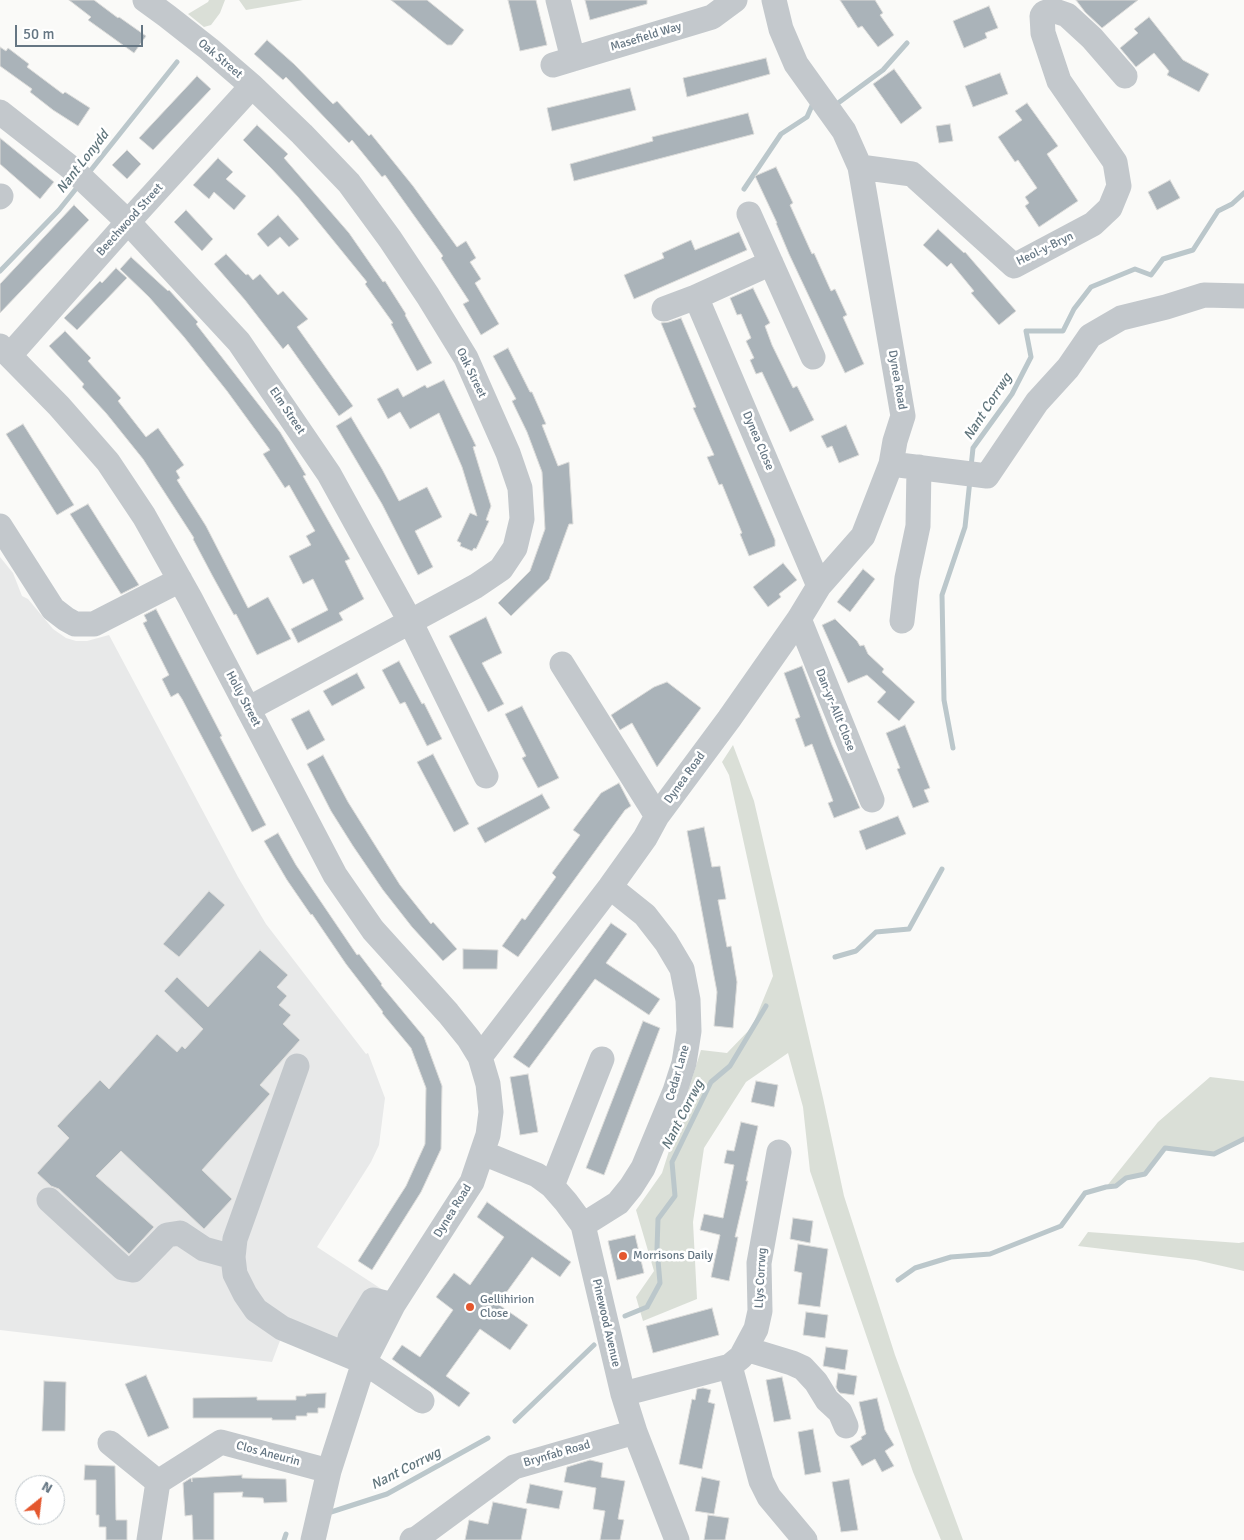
<!DOCTYPE html>
<html>
<head>
<meta charset="utf-8">
<style>
	body { margin:0 }
	#map { position:relative; width:1244px; height:1540px; overflow:hidden; background:#fafaf8; font-family:Signika,sans-serif }
	canvas { display:block }
	.north { position:absolute; left:15px; top:1475px; width:50px; height:50px; box-sizing:border-box; background:#fff; border:1px solid #c1c8cd; border-radius:50%; rotate:29deg; font-size:14px; font-weight:700; line-height:20px; text-align:center; color:#657683 }
	.north::after { content:''; display:block; margin:auto; width:18px; height:22px; background:#e4572e; clip-path:polygon(50% 0,100% 100%,50% 72%,0 100%) }
	.scale { position:absolute; left:15px; top:25px; width:128px; height:22px; box-sizing:border-box; border:2px solid #657683; border-top:0; padding-left:6px; font-size:15px; line-height:18px; white-space:nowrap; color:#657683; -webkit-text-stroke:4px #fff; paint-order:stroke }
</style>
</head>
<body>
<div id="map">
<canvas width="1244" height="1540"></canvas>
<div class="north">N</div>
<div class="scale">50 m</div>
</div>
<script>
const ctx = document.querySelector('canvas').getContext('2d');
ctx.lineJoin = 'round';
function fill(path, color) { ctx.fillStyle = color; ctx.fill(path, 'evenodd'); }
const toPath = rows => new Path2D(rows.map(r => 'M' + r).join(''));
function strokePath(path, color, width, dash) { ctx.strokeStyle = color; ctx.lineWidth = width; ctx.lineCap = dash ? 'butt' : 'round'; ctx.setLineDash(dash || []); ctx.stroke(path); }
function label(font, color, halo, rows, align = 'center') {
  ctx.font = font + ' Signika,sans-serif'; ctx.lineWidth = 5; ctx.setLineDash([]); ctx.textBaseline = 'middle'; ctx.strokeStyle = halo; ctx.fillStyle = color; for (const [text, x, y, turn = 0] of rows) {
    ctx.save(); ctx.translate(x, y); ctx.rotate((+turn || 0) * Math.PI / 180); ctx.textAlign = isNaN(turn) ? turn : align; if (halo) ctx.strokeText(text, 0, 0); ctx.fillText(text, 0, 0); ctx.restore();
  }
}
fill(toPath([
	[0,557,13,573,22,596,28,599,53,629,66,638,76,641,87,641,109,635,238,877,266,924,366,1054,368,1053,385,1098,379,1145,371,1162,317,1247,386,1292,349,1363,281,1338,272,1362,0,1330]
]), '#e8e9e9');
fill(toPath([
	[209,0,225,0,220,13,211,25,204,27,188,14,208,2],
	[239,0,303,0,246,10],
	[733,745,754,801,823,1098,844,1196,895,1355,963,1540,941,1540,913,1472,810,1171,803,1107,788,1053,746,1082,704,1148,693,1222,697,1299,643,1321,636,1297,654,1271,636,1210,662,1173,701,1050,727,1053,752,1027,773,976,729,775,722,762],
	[1210,1077,1244,1081,1244,1139,1214,1154,1165,1148,1145,1174,1126,1178,1116,1186,1106,1187,1158,1122],
	[1088,1232,1239,1243,1244,1242,1244,1271,1196,1260,1078,1246]
]), '#dadfd7');
strokePath(toPath([
	[834,106,883,70,907,43],
	[87,175,177,62],
	[744,189,781,134,807,117,814,101],
	[0,271,59,210,79,185],
	[971,467,973,448,1012,394,1031,357,1026,331,1063,331,1074,309,1091,287,1135,269,1151,275,1163,259,1193,250,1218,211,1232,204,1244,193],
	[953,748,944,700,942,595,965,527,970,480],
	[835,957,856,951,876,932,909,929,942,869],
	[898,1280,915,1268,951,1257,990,1254,1061,1226,1085,1193,1106,1187,1116,1186,1126,1178,1145,1174,1165,1148,1214,1154,1244,1139],
	[625,1316,647,1307,660,1283,657,1249,658,1219,675,1196,672,1162,711,1082,730,1066,766,1006],
	[515,1421,594,1345],
	[331,1512,387,1494,488,1438],
	[284,1540,286,1534]
]), '#bbc7cb', 5);
const building = toPath([
	[69,0,94,0,118,18,119,17,146,36,134,53,88,20,91,17,69,0],
	[391,0,427,0,464,30,452,45,447,45,391,0],
	[508,0,536,0,547,45,520,51,508,0],
	[585,0,647,0,647,4,590,20,585,0],
	[840,0,875,0,883,13,880,15,894,35,878,47,862,26,858,28,840,0],
	[1076,0,1138,0,1102,28,1085,12,1076,0],
	[989,6,998,28,985,33,987,38,964,48,953,21,989,6],
	[1149,17,1183,60,1209,74,1199,92,1167,75,1169,71,1154,53,1136,67,1120,48,1138,33,1134,29,1149,17],
	[267,40,294,64,333,104,337,101,369,136,371,134,413,186,457,247,466,241,476,258,470,262,481,279,475,283,499,324,481,335,463,304,469,301,441,258,443,256,385,175,382,177,352,140,349,143,286,77,283,80,254,54,267,40],
	[0,47,6,51,8,48,29,64,27,67,63,94,65,92,90,108,78,126,53,110,30,92,32,89,0,66,0,47],
	[766,58,770,74,687,97,683,78,766,58],
	[894,69,922,108,901,124,873,84,894,69],
	[1000,73,1008,94,973,107,965,86,1000,73],
	[197,76,211,89,153,150,139,138,197,76],
	[630,88,636,110,552,131,547,108,630,88],
	[1027,103,1058,146,1047,154,1078,201,1039,227,1025,206,1029,203,1025,197,1037,188,1018,160,1015,162,998,137,1022,120,1015,111,1027,103],
	[748,113,754,134,574,181,570,164,653,141,652,137,748,113],
	[950,124,953,141,939,143,936,126,950,124],
	[257,125,288,154,284,158,349,233,383,282,385,281,406,314,405,315,432,363,417,371,391,324,393,323,365,284,367,282,298,197,271,168,243,140,257,125],
	[0,138,54,182,40,199,0,164,0,138],
	[127,150,141,164,127,179,112,165,127,150],
	[218,158,233,172,226,179,246,196,234,210,214,192,209,199,193,185,218,158],
	[776,167,793,203,790,205,812,254,814,253,831,291,835,289,847,315,843,317,864,364,845,373,789,254,776,223,777,223,755,176,776,167],
	[1170,180,1180,198,1157,210,1148,192,1170,180],
	[74,205,89,220,0,313,0,284,74,205],
	[186,210,213,239,202,251,174,222,186,210],
	[278,215,299,239,289,247,280,237,268,247,257,234,278,215],
	[938,229,964,253,965,252,1016,311,999,325,971,293,974,291,951,263,947,267,923,245,938,229],
	[739,232,747,250,634,299,624,275,664,258,662,253,691,240,695,250,739,232],
	[226,254,246,275,248,274,253,280,260,274,278,295,283,291,308,319,297,327,353,406,339,416,288,344,283,349,245,300,214,264,226,254],
	[131,257,168,291,169,290,198,322,196,324,280,432,306,475,303,476,350,559,345,561,364,599,339,613,343,620,298,643,291,629,328,610,313,579,303,584,289,556,311,545,306,536,315,531,289,485,285,488,263,454,270,450,227,391,184,337,149,297,120,269,131,257],
	[116,268,127,278,77,330,64,318,100,281,102,283,116,268],
	[753,288,770,323,765,326,772,345,793,388,797,386,814,420,790,432,762,372,756,374,750,360,754,358,746,341,751,338,741,314,737,315,730,298,753,288],
	[681,318,775,540,775,546,749,556,740,534,742,533,722,484,719,485,707,457,714,455,693,408,696,407,661,323,669,322,681,318],
	[65,331,91,358,88,361,121,398,118,401,146,437,158,428,184,465,176,471,180,478,177,480,206,526,248,608,268,597,291,639,257,655,236,614,234,615,212,575,193,539,194,538,143,459,106,413,82,387,84,384,49,346,65,331],
	[508,348,530,392,532,392,546,424,542,425,558,466,569,462,573,524,569,524,549,579,511,616,498,603,530,571,545,529,542,472,527,432,512,401,516,399,493,356,508,348],
	[444,380,476,446,473,447,491,506,486,520,489,521,483,534,476,549,474,548,472,551,460,546,461,543,457,541,470,513,477,516,462,467,439,413,410,429,400,412,388,419,377,399,398,388,403,397,425,385,427,388,444,380],
	[351,417,382,469,399,501,427,487,442,517,415,531,433,567,418,575,382,504,336,426,351,417],
	[23,424,74,505,57,515,6,434,23,424],
	[846,425,859,455,839,463,832,446,827,448,821,436,846,425],
	[88,504,139,585,121,594,70,514,88,504],
	[783,563,797,580,779,594,781,597,768,607,753,587,783,563],
	[863,569,875,579,850,612,837,602,863,569],
	[156,609,222,736,220,737,266,825,252,832,182,699,178,693,171,697,162,679,169,675,143,623,147,621,144,615,156,609],
	[486,617,502,653,482,663,504,704,488,712,449,636,486,617],
	[835,619,857,641,860,646,864,645,868,654,884,669,882,672,915,702,899,721,877,702,886,692,867,675,848,683,822,625,835,619],
	[399,661,422,704,424,703,442,739,427,746,405,702,400,704,382,670,399,661],
	[802,666,832,745,860,808,834,818,828,803,833,801,812,744,805,747,795,719,800,717,784,673,802,666],
	[357,673,365,688,332,706,323,691,357,673],
	[667,682,701,708,657,767,632,723,620,730,611,715,654,687,667,682],
	[522,706,559,778,538,788,522,758,526,756,505,714,522,706],
	[309,710,325,740,307,750,291,719,309,710],
	[905,725,930,788,924,790,929,802,913,808,897,769,900,768,886,733,905,725],
	[433,754,469,824,454,832,417,762,433,754],
	[323,755,348,802,400,885,431,924,433,922,457,949,443,961,412,927,383,890,353,846,331,811,307,764,323,755],
	[619,783,631,806,625,810,518,957,502,946,522,918,525,920,556,877,552,873,580,835,573,830,601,793,619,783],
	[542,794,550,808,485,843,477,828,542,794],
	[898,816,906,834,866,850,859,831,898,816],
	[704,827,712,867,720,866,726,899,718,900,727,947,731,946,737,982,733,1028,714,1026,717,992,687,831,704,827],
	[278,833,296,865,357,955,359,954,382,984,381,985,424,1037,442,1086,441,1149,421,1192,372,1270,358,1261,406,1186,425,1144,426,1088,411,1048,382,1013,383,1012,346,964,312,914,311,915,287,880,264,841,278,833],
	[209,891,225,905,179,957,163,944,209,891],
	[611,923,627,934,606,963,660,999,649,1015,595,979,529,1068,513,1057,611,923],
	[463,949,498,950,497,969,463,969,463,949],
	[260,950,288,975,277,987,287,996,279,1005,291,1015,283,1024,300,1040,260,1085,270,1094,202,1170,232,1199,204,1229,121,1151,96,1176,154,1227,129,1254,59,1189,51,1186,37,1173,69,1138,57,1126,100,1080,109,1089,157,1034,177,1052,182,1046,185,1049,203,1029,164,991,177,977,208,1007,260,950],
	[643,1021,660,1028,604,1175,586,1168,643,1021],
	[528,1074,538,1132,520,1135,510,1077,528,1074],
	[756,1081,778,1085,774,1107,751,1102,756,1081],
	[741,1122,758,1126,746,1181,748,1181,735,1237,738,1237,729,1281,711,1277,720,1235,700,1230,704,1214,723,1218,734,1165,724,1163,727,1150,734,1151,741,1122],
	[487,1202,571,1262,560,1277,532,1257,498,1304,528,1325,510,1350,480,1329,446,1376,470,1393,459,1407,392,1359,402,1345,420,1357,453,1310,436,1297,454,1273,470,1285,504,1237,477,1217,487,1202],
	[793,1218,813,1221,810,1243,790,1239,793,1218],
	[635,1235,644,1273,617,1280,608,1241,635,1235],
	[798,1244,828,1249,820,1307,798,1304,802,1273,794,1271,798,1244],
	[712,1308,719,1335,653,1353,646,1326,712,1308],
	[806,1312,828,1315,825,1338,803,1335,806,1312],
	[826,1347,848,1350,845,1370,823,1366,826,1347],
	[838,1373,857,1376,854,1395,840,1393,838,1391,836,1387,838,1373],
	[146,1375,169,1428,148,1437,125,1384,146,1375],
	[782,1377,791,1419,774,1422,766,1380,782,1377],
	[44,1381,66,1382,65,1431,42,1431,44,1381],
	[703,1388,711,1390,708,1402,715,1404,702,1469,679,1464,692,1399,695,1400,697,1389,703,1388],
	[326,1393,325,1408,318,1408,318,1413,307,1413,307,1416,296,1416,296,1420,272,1420,272,1418,193,1418,193,1398,257,1397,257,1400,296,1400,296,1396,306,1396,306,1394,326,1393],
	[877,1398,885,1430,894,1445,885,1451,894,1466,882,1472,875,1459,862,1466,850,1446,862,1439,861,1437,866,1434,859,1402,877,1398],
	[813,1429,821,1472,805,1475,798,1432,813,1429],
	[590,1460,603,1463,601,1477,625,1481,618,1519,624,1520,620,1540,600,1540,605,1511,593,1509,596,1488,564,1482,567,1467,590,1460],
	[85,1465,115,1466,116,1520,127,1520,127,1540,106,1540,106,1527,99,1527,99,1515,96,1515,96,1480,84,1480,85,1465],
	[242,1475,242,1478,286,1479,287,1502,264,1503,263,1498,242,1497,243,1492,214,1493,214,1540,193,1540,192,1515,185,1516,183,1483,191,1478,192,1482,192,1478,242,1475],
	[702,1477,720,1481,714,1514,695,1511,702,1477],
	[849,1479,858,1530,841,1532,832,1482,849,1479],
	[530,1484,563,1491,559,1509,526,1503,530,1484],
	[493,1502,527,1509,521,1540,465,1540,469,1520,488,1524,493,1502],
	[708,1515,729,1518,725,1540,704,1540,708,1515]
]);
fill(building, '#aab3b9');
strokePath(building, '#dcdcda', 1);
strokePath(toPath([
	[145,0,167,16,209,49,252,86,302,134,349,183,390,239,428,296,466,358,508,453,520,488,522,519,515,548,501,569,476,586,456,597,248,709],
	[558,0,573,59],
	[553,65,712,17,735,0],
	[0,112,70,167,128,222,239,342,329,474,410,621,486,776],
	[860,167,912,174,1014,266,1093,224,1110,208,1119,186,1115,162,1059,81,1043,33,1042,16,1044,13,1052,10,1067,15,1092,38,1125,76],
	[0,197,1,196],
	[749,214,813,357],
	[771,263,696,297,819,586],
	[664,309,696,297],
	[0,346,59,406,108,462,144,516,190,598,335,875,373,930,448,1013,469,1039,480,1057,488,1084,491,1112,488,1135,472,1182,393,1305,364,1362,329,1471,313,1540],
	[10,355,128,222,252,86],
	[891,464,987,476,1037,402,1068,368,1090,336,1121,318,1166,307,1204,295,1244,296],
	[0,526,53,609,66,619,75,624,94,624,180,580],
	[799,619,872,800],
	[902,621,907,578,918,526,919,467],
	[562,664,657,816],
	[480,1057,610,887,645,838,657,816,729,719,799,619,819,586,863,536,891,464,895,441,903,416,860,167,844,131,796,64,781,29,774,0],
	[297,1066,235,1239,233,1257,235,1274,245,1294,256,1310,282,1328,364,1362,422,1401],
	[483,1153,537,1175,552,1186,566,1202,583,1225,623,1394,635,1432,677,1540],
	[552,1186,602,1059],
	[49,1200,123,1268,133,1270,167,1235,180,1233,204,1249,233,1257],
	[583,1225,618,1203,631,1187,643,1168,675,1091,684,1063,689,1031,688,1000,682,969,666,942,645,915,610,887],
	[746,1349,792,1363,803,1368,816,1382,827,1400,840,1412,846,1426],
	[348,1355,350,1338,373,1300,393,1305],
	[730,1366,761,1481,769,1497,805,1540],
	[623,1394,730,1366,741,1357,756,1329,760,1311,759,1263,779,1152],
	[110,1443,158,1482],
	[149,1540,158,1482,221,1442,329,1471],
	[412,1540,416,1539,514,1467,635,1432]
]), '#c3c8cc', 25);
for (const [x, y, r, color] of [
	[623,1256,5,"#e4572e"],
	[470,1307,5,"#e4572e"]
]) { const dot = new Path2D(); dot.arc(x, y, r, 0, 2 * Math.PI); ctx.fillStyle = color; ctx.fill(dot); strokePath(dot, '#fff', 2); }
label('12px', '#657683', '#fff', [
	["Masefield Way",646,37,-17],
	["Oak Street",220,59,40],
	["Beechwood Street",130,220,-48],
	["Heol-y-Bryn",1045,249,-26],
	["Oak Street",471,373,64],
	["Dynea Road",897,380,80],
	["Elm Street",287,411,56],
	["Dynea Close",758,441,67],
	["Holly Street",243,699,62],
	["Dan-yr-Allt Close",835,710,68],
	["Dynea Road",685,778,-54],
	["Cedar Lane",678,1073,-74],
	["Dynea Road",453,1211,-58],
	["Llys Corrwg",761,1278,-87],
	["Pinewood Avenue",606,1323,77],
	["Clos Aneurin",268,1454,15],
	["Brynfab Road",557,1454,-16]
]);
label('12px', '#657683', '#fff', [
	["Morrisons Daily",633,1256],
	["Gellihirion",480,1300],
	["Close",480,1314]
], 'left');
label('italic 14px', '#60757c', '#fff', [
	["Nant Lonydd",83,162,-52],
	["Nant Corrwg",988,407,-57],
	["Nant Corrwg",683,1115,-63],
	["Nant Corrwg",406,1469,-27]
]);
</script>
</body>
</html>
